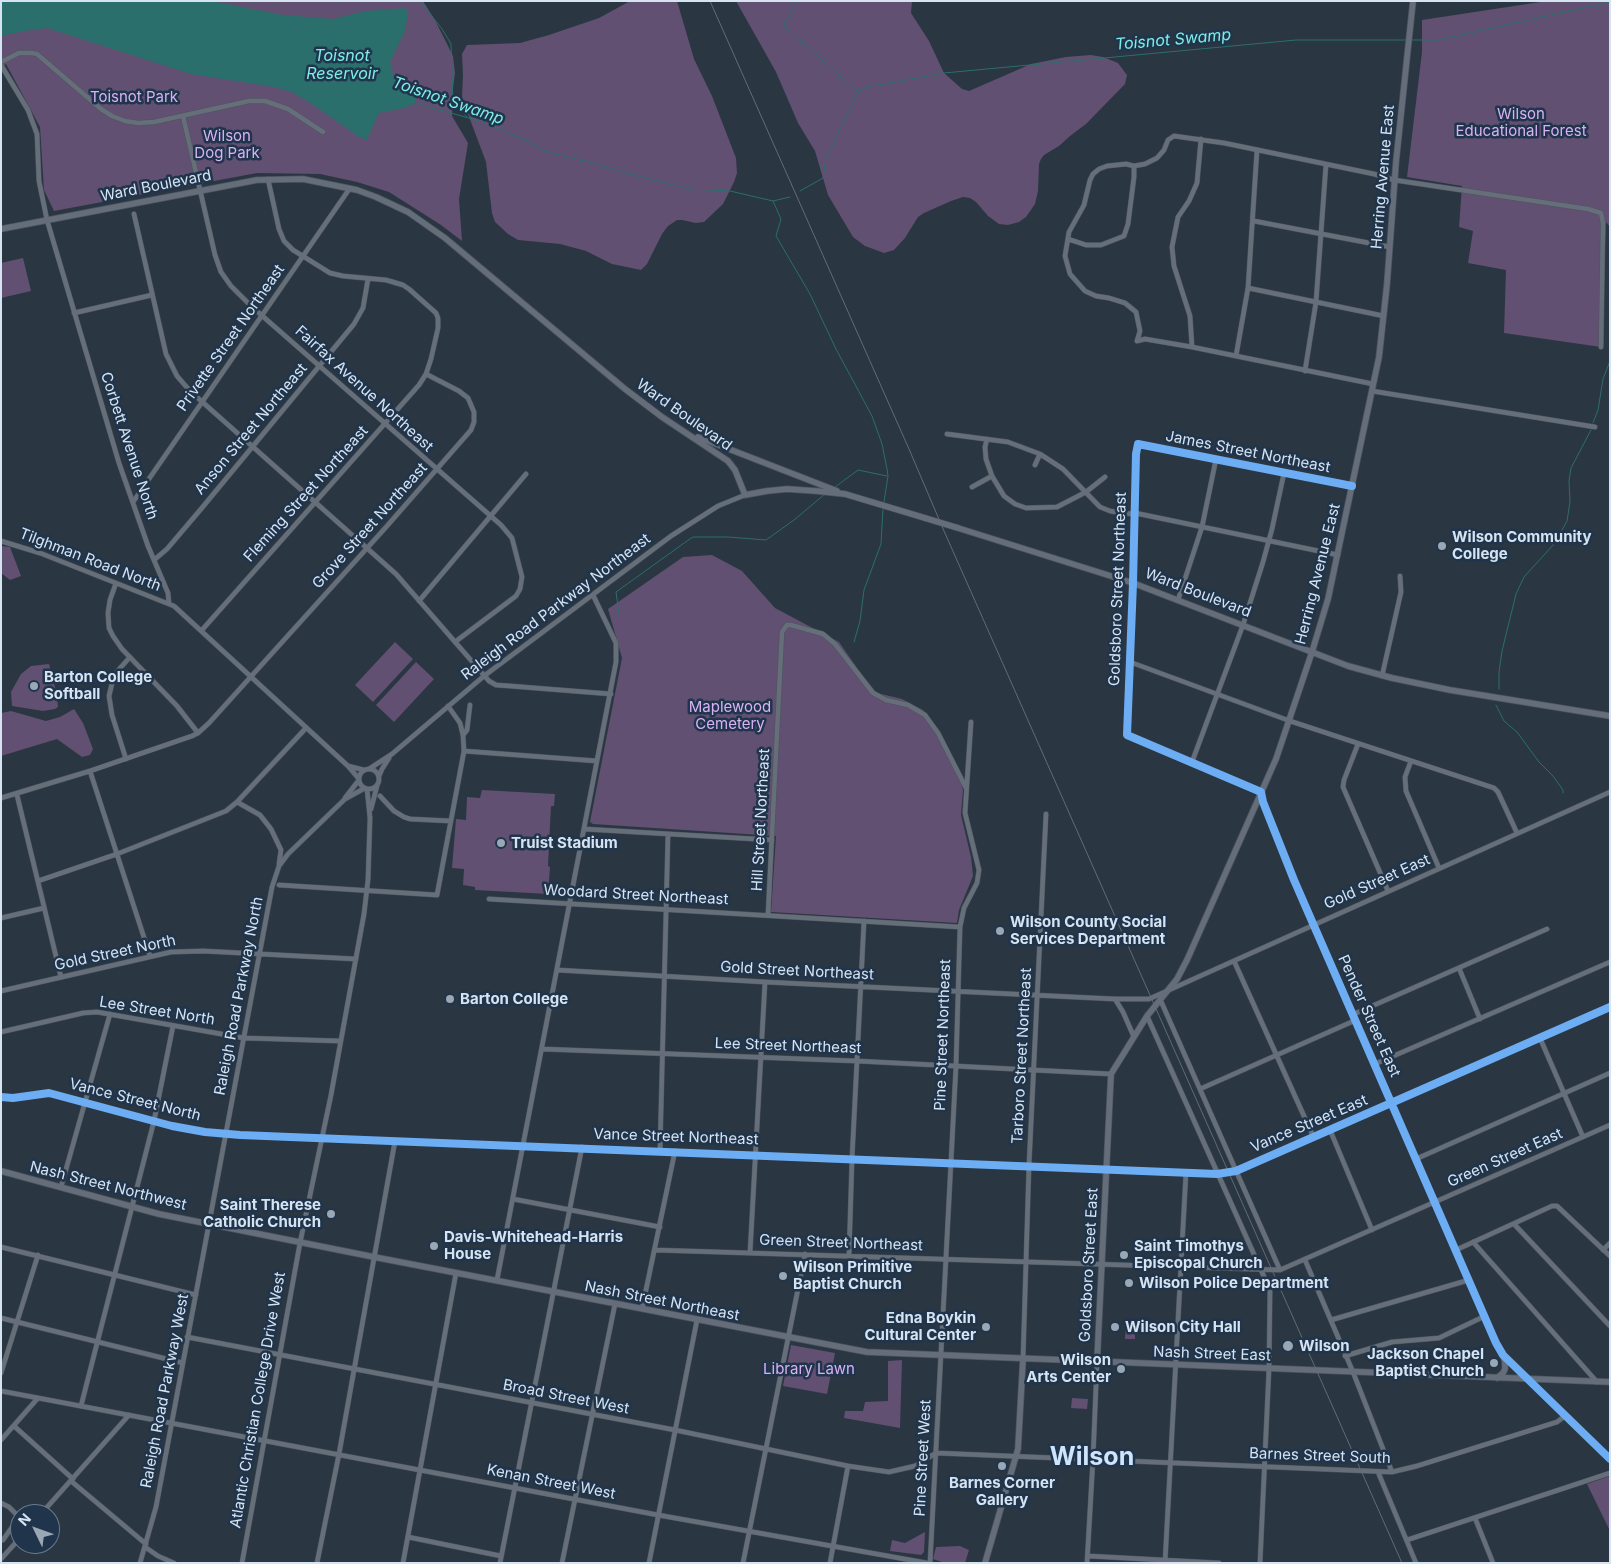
<!DOCTYPE html>
<html>
<head>
<meta charset="utf-8">
<style>
	body { margin:0 }
	#map { position:relative; width:1611px; height:1564px; overflow:hidden; background:#2a3642; font-family:Inter,sans-serif }
	canvas { display:block }
	.frame { position:absolute; inset:0; border:2px solid #d6e4f2; pointer-events:none }
	.north { position:absolute; left:10px; top:1504px; width:50px; height:50px; box-sizing:border-box; background:#20354c; border:1px solid #697b8e; border-radius:50%; rotate:312deg; font-size:14px; font-weight:700; line-height:20px; text-align:center; color:#d6e4f2 }
	.north::after { content:''; display:block; margin:auto; width:18px; height:22px; background:#9aa7b4; clip-path:polygon(50% 0,100% 100%,50% 72%,0 100%) }
</style>
</head>
<body>
<div id="map">
<canvas width="1611" height="1564"></canvas>
<div class="frame"></div>
<div class="north">N</div>
</div>
<script>
const ctx = document.querySelector('canvas').getContext('2d');
ctx.lineJoin = 'round';
function fill(path, color) { ctx.fillStyle = color; ctx.fill(path, 'evenodd'); }
const toPath = rows => new Path2D(rows.map(r => 'M' + r).join(''));
function strokePath(path, color, width, dash) { ctx.strokeStyle = color; ctx.lineWidth = width; ctx.lineCap = dash ? 'butt' : 'round'; ctx.setLineDash(dash || []); ctx.stroke(path); }
function label(font, color, halo, rows, align = 'center') {
  ctx.font = font + ' Inter,sans-serif'; ctx.lineWidth = 5; ctx.setLineDash([]); ctx.textBaseline = 'middle'; ctx.strokeStyle = halo; ctx.fillStyle = color; for (const [text, x, y, turn = 0] of rows) {
    ctx.save(); ctx.translate(x, y); ctx.rotate((+turn || 0) * Math.PI / 180); ctx.textAlign = isNaN(turn) ? turn : align; if (halo) ctx.strokeText(text, 0, 0); ctx.fillText(text, 0, 0); ctx.restore();
  }
}
fill(toPath([
	[1,1,423,1,436,22,453,56,455,73,453,88,452,116,468,143,459,199,462,241,441,225,389,192,357,182,320,174,257,173,54,211,44,190,40,127,6,64,1,67],
	[630,1,677,1,694,59,712,96,736,158,737,173,734,182,723,204,704,222,696,223,682,220,677,220,668,226,662,234,647,264,641,270,612,264,586,251,560,244,518,240,508,234,495,222,492,213,486,162,462,98,463,75,462,54,467,45,520,43,549,35,599,18],
	[736,1,912,1,911,13,929,41,944,73,962,89,969,91,1031,64,1066,57,1091,55,1103,57,1118,63,1127,75,1125,84,1086,124,1070,136,1059,146,1044,155,1041,159,1039,164,1038,191,1035,204,1026,217,1019,222,1008,225,999,224,988,216,976,202,970,198,963,197,951,201,924,213,918,217,905,238,894,250,884,253,865,246,853,237,828,195,815,151,798,123,776,72],
	[1547,1,1610,1,1610,227,1606,222,1601,347,1504,333,1506,270,1468,263,1473,231,1459,227,1462,186,1407,177,1422,52,1422,20],
	[23,258,31,291,1,298,1,263],
	[1,546,10,547,21,576,10,580,1,573],
	[712,555,742,571,775,608,839,642,864,678,877,693,902,699,923,710,939,731,958,771,963,790,961,815,971,857,973,876,959,910,957,923,771,912,776,836,593,824,590,822,622,658,608,609,683,557],
	[395,642,413,659,373,702,355,685],
	[416,662,434,679,394,722,376,705],
	[49,664,57,695,58,707,55,709,43,711,12,706,11,692,21,674,31,666],
	[74,709,83,723,93,749,90,755,82,757,57,739,1,756,1,713,11,711,46,721,60,717],
	[482,790,555,794,554,806,551,806,548,866,550,867,548,894,475,890,475,887,463,885,464,869,452,868,456,819,466,820,467,797,480,798],
	[1126,1320,1135,1320,1135,1339,1125,1339],
	[791,1345,835,1353,827,1394,783,1386],
	[902,1360,900,1428,844,1418,845,1411,863,1411,865,1402,888,1401,888,1361],
	[1072,1398,1088,1399,1087,1409,1071,1408],
	[1610,1476,1610,1531,1587,1484],
	[925,1532,924,1552,921,1555,890,1551,892,1540,905,1543],
	[960,1546,969,1550,965,1563,945,1563,933,1559,936,1547]
]), '#615071');
fill(toPath([
	[1,1,211,1,283,15,333,19,365,11,405,8,408,13,405,31,390,62,393,75,409,87,414,94,416,103,404,108,379,113,366,141,363,137,359,137,315,106,292,92,274,87,191,74,47,28,24,31,1,36]
]), '#2b6f6d');
strokePath(toPath([
	[420,1,442,29,451,44,453,103,467,117],
	[796,1,784,26,858,92],
	[1412,40,1438,40,1610,2],
	[415,103,483,122,521,138,547,152,589,162,641,177,690,189,730,191,773,201,790,197],
	[800,191,823,178,826,158,858,92,866,87,944,73,1296,40,1408,40],
	[773,201,781,219,776,236,810,294,836,349,872,416,882,444,887,469,888,476,884,502],
	[1593,423,1598,410,1603,379,1610,361],
	[835,487,858,470,887,476],
	[619,615,616,592,687,541,693,537,728,537,766,540,794,520,825,494],
	[854,642,860,621,864,590,881,544,883,509],
	[1499,689,1499,672,1502,651,1516,594,1524,577,1554,544,1567,521,1570,502,1569,481,1571,468,1591,430],
	[1496,705,1504,721,1517,732,1539,762,1553,776,1563,790,1563,793]
]), '#2b6f6d', 1);
const minor = toPath([
	[1,62,19,53,32,53,37,54,101,109,112,116,125,121,138,123,154,122,249,101,265,101,288,109,323,132],
	[1,65,28,110,37,134,39,181,47,220,119,463,148,546,168,593,169,604],
	[183,116,215,255,221,272,231,286,251,306,501,525,512,538,522,577,520,589,516,596,455,642],
	[134,214,166,354,177,376,190,391,396,574,489,681,496,685,510,686,611,694],
	[1254,221,1390,247],
	[1068,239,1086,245,1101,245,1124,236,1128,224,1134,177,1134,166],
	[1248,288,1384,316],
	[74,313,152,295],
	[1137,341,1140,331,1136,312,1125,303,1109,298,1096,296,1085,291,1070,274,1065,256,1069,232,1084,205,1090,180,1093,174,1099,169,1107,166,1126,164,1134,166,1145,164,1157,158,1164,150,1168,140,1174,136,1224,143,1374,174,1394,180,1588,209,1601,213,1603,223,1601,347],
	[1137,341,1145,339,1192,347,1373,384],
	[1192,347,1190,316,1174,266,1172,247,1178,217,1189,201,1197,183,1201,139],
	[1236,356,1248,288,1257,150],
	[1305,371,1316,302,1326,164],
	[1372,391,1595,427],
	[947,434,1008,442,1040,454,1063,469,1100,507,1110,511,1126,514,1135,513,1338,555],
	[987,439,985,447,986,459,992,476,1004,496,1015,504,1026,508,1057,507,1086,492,1105,477],
	[1035,465,1040,454],
	[1352,486,1138,444,1136,454,1133,583,1127,735,1261,792,1263,802,1294,880,1496,1343,1503,1355,1610,1459],
	[972,487,992,476],
	[133,502,350,188],
	[1,541,40,553,174,606,348,766,359,779],
	[154,560,167,549,201,509,354,324,363,308,368,279],
	[116,583,110,600,108,613,109,628,113,636,122,649,177,706,198,733],
	[1178,600,1202,527,1216,459],
	[419,601,526,474],
	[202,630,419,385,426,374,431,359,438,328,438,318,436,313,409,289,403,285,386,280,343,276,330,273,293,250,284,241,279,229,268,179],
	[1130,662,1290,721,1494,788,1498,792,1517,833],
	[1382,676,1401,592,1400,576],
	[463,735,467,730,470,705],
	[1358,744,1344,780,1343,787,1388,891],
	[464,751,597,761],
	[126,759,112,715,109,696,114,675,130,657],
	[1411,761,1405,777,1406,791,1439,868],
	[1192,762,1243,625,1263,562,1272,529,1284,473],
	[348,766,364,770],
	'359 779a10 10 0 1 1 20 0a10 10 0 1 1-20 0Z',
	[369,769,392,754,484,676,671,536,718,506,745,495],
	[90,771,150,956],
	[379,776,382,769,389,758],
	[17,795,61,977],
	[380,796,394,811,404,817,410,819,451,821],
	[1,798,90,771,192,736,198,733,209,723,387,526,471,430,474,422,474,412,468,398,459,391,426,374],
	[345,798,359,780],
	[237,802,260,815,271,829,281,850,279,864],
	[371,809,377,786],
	[584,829,772,840],
	[38,881,117,854,226,811,237,802,306,728],
	[279,885,437,895,464,751,463,735,460,723,448,706],
	[489,899,960,927],
	[768,915,782,632,787,625,791,625,823,634,835,644,873,693,886,700,908,705,925,715,938,733,966,788],
	[1,918,44,908],
	[1234,961,1313,1136],
	[1459,968,1480,1019],
	[557,970,765,982,1115,999,1149,999,1610,792],
	[1,991,171,952,203,951,356,959],
	[1115,999,1123,1012,1134,1037],
	[1160,999,1280,1270],
	[1354,1014,1547,929],
	[1147,1016,1270,1290,1269,1369,1260,1563],
	[1,1032,83,1013,97,1012,244,1038,340,1041],
	[1540,1038,1583,1137],
	[542,1049,857,1061,1111,1074],
	[1375,1064,1610,962],
	[1200,1089,1356,1020],
	[1,1097,13,1098,49,1093,172,1126,205,1132,240,1135,1217,1174,1236,1171,1610,1007],
	[1330,1130,1372,1230],
	[660,1151,668,834],
	[1416,1159,1610,1073],
	[61,1187,110,1014],
	[513,1199,660,1227],
	[1514,1224,1610,1326],
	[1473,1242,1597,1382],
	[1,1247,196,1295],
	[655,1250,1280,1270,1610,1125],
	[1456,1250,1552,1206,1557,1206,1610,1256],
	[1603,1250,1610,1243],
	[750,1253,765,982],
	[849,1256,852,1159,864,921],
	[1305,1260,1353,1372,1392,1472],
	[497,1280,616,662,616,643,593,595],
	[642,1309,675,1151],
	[1,1318,183,1363],
	[1331,1320,1469,1280],
	[187,1337,675,1430,848,1466,889,1472,915,1466,936,1453,1392,1472,1417,1466,1557,1422,1565,1416],
	[1345,1356,1392,1342,1439,1338,1485,1316],
	[1023,1359,1029,1165,1046,814],
	[1,1373,38,1255],
	[1,1391,658,1515,927,1563],
	[81,1406,154,1121,173,1026],
	[14,1426,73,1479],
	[1,1440,38,1398],
	[1378,1472,1416,1563],
	[71,1481,146,1544],
	[1,1503,9,1507,19,1517,3,1540],
	[41,1514,129,1415],
	[1475,1518,1493,1563],
	[408,1537,501,1556],
	[1407,1540,1610,1473],
	[145,1547,158,1556,174,1563],
	[1088,1556,1219,1563],
	[1,1559,20,1538],
	[140,1563,156,1507,272,887,279,866,288,854,345,799,365,788],
	[242,1563,300,1243,331,1095,364,914,368,880,370,818,367,789],
	[317,1563,339,1454,395,1141],
	[403,1563,456,1273],
	[500,1563,582,1147],
	[562,1563,615,1304],
	[649,1563,697,1320],
	[743,1563,805,1254],
	[830,1563,848,1466],
	[930,1563,956,1066,960,927,964,908,977,883,979,870,965,813,971,722],
	[1087,1563,1093,1459,1097,1362],
	[1165,1563,1186,1172]
]);
const major = toPath([
	[1,229,257,180,303,179,357,190,376,197,408,212,445,238,625,389,662,417,728,461,735,470,745,495,767,491,787,489,816,491,845,494,925,518],
	[698,437,837,491],
	[958,528,1133,583,1348,666,1392,678,1450,690,1610,716],
	[1,1171,159,1214,374,1257,867,1352,1610,1382],
	[1097,1362,1111,1074,1147,1016,1177,979,1187,960,1276,759,1312,652,1328,599,1379,357,1387,284,1396,162,1413,1],
	[1497,1378,1503,1373,1505,1369,1505,1362,1503,1355],
	[985,1563,1018,1449,1023,1359]
]);
strokePath(minor, '#4a555f', 5.5);
strokePath(major, '#4a555f', 7);
strokePath(minor, '#666f79', 4.5);
strokePath(major, '#666d7a', 5.5);
strokePath(toPath([
	[710,1,909,449,944,531,1402,1563]
]), '#626c75', 1);
const majorBridge = toPath([
	[925,518,958,528]
]);
strokePath(majorBridge, '#4a555f', 7, []);
strokePath(majorBridge, '#666d7a', 5.5);
strokePath(toPath([
	[1352,486,1138,444,1136,454,1133,583,1127,735,1261,792,1263,802,1294,880,1496,1343,1503,1355,1610,1459],
	[1,1097,13,1098,49,1093,172,1126,205,1132,240,1135,1217,1174,1236,1171,1610,1007]
]), '#6dadf4', 8);
for (const [x, y, r, color] of [
	[1442,546,5,"#9aa7b4"],
	[34,686,5,"#9aa7b4"],
	[501,843,5,"#9aa7b4"],
	[1000,931,5,"#9aa7b4"],
	[450,999,5,"#9aa7b4"],
	[331,1214,5,"#9aa7b4"],
	[434,1246,5,"#9aa7b4"],
	[1124,1255,5,"#9aa7b4"],
	[783,1276,5,"#9aa7b4"],
	[1129,1283,5,"#9aa7b4"],
	[986,1327,5,"#9aa7b4"],
	[1115,1327,5,"#9aa7b4"],
	[1288,1346,6,"#9aa7b4"],
	[1494,1363,5,"#9aa7b4"],
	[1121,1369,5,"#9aa7b4"],
	[1002,1466,5,"#9aa7b4"]
]) { const dot = new Path2D(); dot.arc(x, y, r, 0, 2 * Math.PI); ctx.fillStyle = color; ctx.fill(dot); strokePath(dot, '#20354c', 2); }
label('15px', '#d9b1f5', '#20354c', [
	["Toisnot Park",134,97],
	["Wilson",1521,114],
	["Educational Forest",1521,131],
	["Wilson",227,136],
	["Dog Park",227,153],
	["Maplewood",730,707],
	["Cemetery",730,724],
	["Library Lawn",809,1369]
]);
label('15px', '#d6e4f2', '#20354c', [
	["Herring Avenue East",1383,177,-85],
	["Ward Boulevard",156,186,-11],
	["Privette Street Northeast",231,338,-55],
	["Fairfax Avenue Northeast",364,389,42],
	["Ward Boulevard",684,415,35],
	["Anson Street Northeast",251,429,-50],
	["Corbett Avenue North",129,446,72],
	["James Street Northeast",1248,452,11],
	["Fleming Street Northeast",306,494,-48],
	["Grove Street Northeast",370,526,-48],
	["Tilghman Road North",90,560,21],
	["Herring Avenue East",1318,574,-76],
	["Goldsboro Street Northeast",1118,589,-88],
	["Ward Boulevard",1198,593,21],
	["Raleigh Road Parkway Northeast",556,607,-37],
	["Hill Street Northeast",761,820,-87],
	["Gold Street East",1377,882,-24],
	["Woodard Street Northeast",636,895,3],
	["Gold Street North",115,953,-12],
	["Gold Street Northeast",797,971,3],
	["Raleigh Road Parkway North",239,996,-79],
	["Lee Street North",157,1011,9],
	["Pender Street East",1369,1016,66],
	["Pine Street Northeast",943,1035,-88],
	["Lee Street Northeast",788,1046,2],
	["Tarboro Street Northeast",1022,1056,-87],
	["Vance Street North",135,1100,14],
	["Vance Street East",1309,1124,-23],
	["Vance Street Northeast",676,1137,2],
	["Green Street East",1505,1158,-24],
	["Nash Street Northwest",108,1186,14],
	["Green Street Northeast",841,1243,2],
	["Goldsboro Street East",1089,1265,-87],
	["Nash Street Northeast",662,1301,11],
	["Nash Street East",1212,1354,2],
	["Raleigh Road Parkway West",165,1391,-79],
	["Broad Street West",566,1397,11],
	["Atlantic Christian College Drive West",258,1400,-80],
	["Barnes Street South",1320,1456,2],
	["Pine Street West",923,1458,-87],
	["Kenan Street West",551,1482,11]
]);
label('bold 15px', '#d6e4f2', '#20354c', [
	["Wilson Community",1452,537],
	["College",1452,554],
	["Barton College",44,677],
	["Softball",44,694],
	["Truist Stadium",511,843],
	["Wilson County Social",1010,922],
	["Services Department",1010,939],
	["Barton College",460,999],
	["Saint Therese",321,1205,"right"],
	["Catholic Church",321,1222,"right"],
	["Davis-Whitehead-Harris",444,1237],
	["House",444,1254],
	["Saint Timothys",1134,1246],
	["Episcopal Church",1134,1263],
	["Wilson Primitive",793,1267],
	["Baptist Church",793,1284],
	["Wilson Police Department",1139,1283],
	["Edna Boykin",976,1318,"right"],
	["Cultural Center",976,1335,"right"],
	["Wilson City Hall",1125,1327],
	["Wilson",1299,1346],
	["Jackson Chapel",1484,1354,"right"],
	["Baptist Church",1484,1371,"right"],
	["Wilson",1111,1360,"right"],
	["Arts Center",1111,1377,"right"],
	["Barnes Corner",1002,1483,"center"],
	["Gallery",1002,1500,"center"]
], 'left');
label('italic 16px', '#7eede6', '#20354c', [
	["Toisnot Swamp",1173,40,-5],
	["Toisnot",342,56],
	["Reservoir",342,74],
	["Toisnot Swamp",448,101,19]
]);
label('bold 25px', '#cfe5fc', '#20354c', [
	["Wilson",1092,1457]
]);
</script>
</body>
</html>
